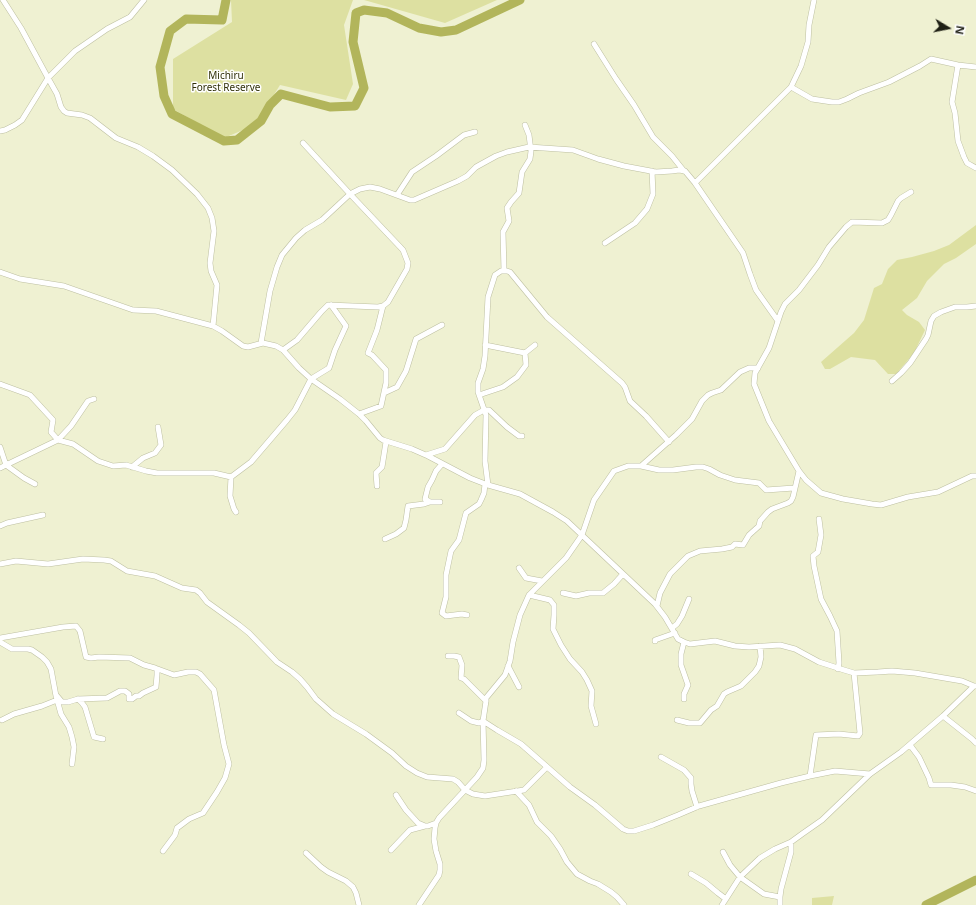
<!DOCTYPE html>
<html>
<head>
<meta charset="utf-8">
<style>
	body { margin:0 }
	#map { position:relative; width:976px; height:905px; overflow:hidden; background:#eff1d2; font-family:"Noto Sans",sans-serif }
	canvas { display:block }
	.north { position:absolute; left:928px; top:8px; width:40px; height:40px; -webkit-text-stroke:3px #fff; paint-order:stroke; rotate:100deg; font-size:11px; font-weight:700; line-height:16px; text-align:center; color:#1f2015 }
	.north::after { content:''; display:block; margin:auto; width:14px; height:18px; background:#1f2015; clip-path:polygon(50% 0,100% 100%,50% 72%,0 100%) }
</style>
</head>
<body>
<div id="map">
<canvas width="976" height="905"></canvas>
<div class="north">N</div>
</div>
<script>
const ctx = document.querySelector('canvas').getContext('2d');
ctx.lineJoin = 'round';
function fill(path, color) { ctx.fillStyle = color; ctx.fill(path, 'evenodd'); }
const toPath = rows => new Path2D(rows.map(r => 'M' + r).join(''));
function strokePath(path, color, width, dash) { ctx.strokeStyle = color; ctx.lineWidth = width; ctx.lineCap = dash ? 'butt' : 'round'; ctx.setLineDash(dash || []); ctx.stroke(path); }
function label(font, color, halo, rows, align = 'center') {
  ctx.font = font + ' "Noto Sans",sans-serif'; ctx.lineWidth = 3; ctx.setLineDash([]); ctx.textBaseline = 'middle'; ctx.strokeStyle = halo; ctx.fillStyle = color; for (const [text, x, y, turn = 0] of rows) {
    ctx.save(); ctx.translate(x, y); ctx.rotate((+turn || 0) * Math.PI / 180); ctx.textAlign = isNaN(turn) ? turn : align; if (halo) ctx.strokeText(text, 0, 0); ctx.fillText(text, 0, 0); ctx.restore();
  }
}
fill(toPath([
	[231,0,353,0,344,25,353,84,346,100,280,85,255,125,224,138,173,109,173,59,232,22],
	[364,0,497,0,445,23],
	[976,225,976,244,956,258,944,264,927,281,917,298,902,310,907,315,919,322,925,330,914,353,896,374,888,374,875,360,851,357,830,369,825,369,821,362,854,333,864,320,874,288,882,284,888,269,897,260,912,257,934,251,949,245],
	[834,896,832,905,812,905,812,898]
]), '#dde0a1');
strokePath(toPath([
	[226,0,222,20,186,19,170,31,160,67,164,96,172,114,224,141,237,140,261,121,270,105,281,94,330,107,355,106,364,88,353,42,356,13,364,10,387,13,419,28,441,32,456,30,520,0],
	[926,905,976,880]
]), '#b2b55b', 9);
const street = toPath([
	[3,0,21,28,48,78,57,94,61,107,64,111,67,113,82,115,90,118,116,138,138,147,153,156,172,170,197,194,208,208,212,218,214,231,210,263,211,271,217,285,213,326],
	[594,44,616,79,634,105,653,137,672,156,684,171],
	[958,65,952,102,955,113,958,141,964,157,967,163,976,168],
	[791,87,812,99,832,102,839,102,847,99,859,93,889,82,920,66,931,59,958,65,976,67],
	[0,131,5,130,15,125,22,120,48,78,75,51,107,29,130,17,144,0],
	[303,143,350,194,403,250,408,263,407,269,388,302,383,306,377,330,368,353,372,355,386,370,386,383,381,406,359,414],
	[695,183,791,87,801,66,808,42,809,25,814,0],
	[397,195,412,172,436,156,464,135,475,132],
	[605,243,635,223,647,209,653,194,652,171],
	[504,271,503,232,509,221,507,208,511,202,519,193,522,172,530,159,531,151,529,135,525,125],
	[0,272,20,279,64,286,133,310,156,311,213,326,222,331,243,346,248,347,263,343,276,346,283,350,299,368,311,379,340,399,359,414,366,421,380,438,383,440,412,449,428,456,470,478,488,485,520,494,553,512,567,521,655,604,665,617,678,639,684,642,690,644,715,641,735,646,749,647,780,645,795,649,819,662,844,670,854,673,878,672,892,671,915,673,962,681,974,686],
	[778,321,781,312,785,304,799,290,818,265,829,247,846,227,852,222,882,223,888,220,891,215,898,201,901,198,911,192],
	[261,343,270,291,277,267,282,255,296,238,305,230,322,220,350,194,360,189,370,187,380,189,410,200,414,200,458,181,467,176,476,167,496,156,507,152,529,147,573,150,598,159,624,166,656,172,672,171,679,170,685,171,695,183,743,253,750,274,756,290,778,321,769,348,755,373,754,384,769,421,799,471,806,480,821,493,843,499,872,504,881,505,908,497,938,492,972,476,976,476],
	[485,345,525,353],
	[283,350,297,340,321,312,328,305,378,307,383,306],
	[892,381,901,373,910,363,926,339,928,335,931,321,934,316,941,312,955,307,967,307,976,306],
	[0,384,30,395,53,420,51,432,58,440,73,444,98,461,113,466,126,465,146,471,157,473,214,473,231,477],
	[384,393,397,387,406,371,416,339,442,325],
	[479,395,503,387,517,377,526,365,525,353,535,345],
	[0,447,6,465,24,478,35,484],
	[426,455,445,449,475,415,484,410,489,410,507,427,519,436,522,436],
	[641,466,659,470,673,470,696,467,703,467,709,469,720,475,735,480,759,483,766,490,794,488],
	[132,467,143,458,155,453,161,445,158,427],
	[0,468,6,465,58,440,71,426,88,401,94,399],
	[488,485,485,461,486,415,478,392,478,383,483,369,485,356,488,297,495,275,501,271,507,271,510,272,547,317,622,383,625,387,630,401,646,416,669,442],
	[377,486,376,473,382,467,386,442],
	[440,502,430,502,425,499,428,487,432,480,436,471,442,464],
	[236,512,234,509,230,496,231,477,251,462,287,420,295,410,311,379,329,368,335,350,346,326,331,305],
	[819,519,821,535,818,552,813,556,814,566,821,599,830,616,837,631,839,663,838,669],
	[0,526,7,523,43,515],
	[385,539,396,534,404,528,406,520,408,506,424,504,430,502],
	[0,564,16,561,48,564,83,559,104,560,111,561,127,571,155,576,182,588,196,590,200,593,207,602,239,625,249,633,277,662,292,672,300,679,307,687,316,699,333,714,366,734,392,753,406,766,417,773,427,777,453,779,458,782,465,790,473,794,485,796,524,790,547,767],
	[519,568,526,578,542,581],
	[563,593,576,596,589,593,603,593,614,584,623,574],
	[529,595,550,600,554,605,554,615,553,629,561,645,570,659,582,672,587,680,592,691,591,706,596,724],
	[657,606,660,593,670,574,688,556,700,551,722,549,732,547,735,544,743,545,749,535,759,526,760,521,768,512,772,509,788,503,791,501,793,497,799,471],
	[467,615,462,614,446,616,442,613,446,597,446,575,451,551,459,540,466,513,479,504,481,500,484,493,485,484],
	[672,628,677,624,682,616,689,599],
	[0,638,63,627,76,626,80,631,86,657,91,658,99,657,130,658,144,665,155,668,174,675,188,672,196,672,200,674,214,690,224,745,229,764,225,778,217,792,203,813,189,819,177,828,175,835,163,851],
	[655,641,655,640,675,633],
	[0,642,12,649,28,649,32,650,42,657,47,662,51,669,56,696,61,714,69,727,72,737,74,747,72,764],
	[684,642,681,654,681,665,688,685,684,694,684,699],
	[448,656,454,656,459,657,462,665,461,678,464,679,486,701],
	[508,666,519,687],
	[57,696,62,702,68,702,78,699,107,698,120,691,125,691,129,694,129,699,132,699,136,696,139,696,143,693,156,687,157,675,157,669,155,668],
	[78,699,82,703,85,707,94,737,103,739],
	[459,713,471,721,479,723,483,721,497,730,521,744,570,787,595,805,623,829,628,831,634,831,653,825,678,815,699,806,781,783,810,776,835,771,870,774],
	[943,716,972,739,976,743],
	[2,720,14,714,42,706,57,700],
	[677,720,689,723,700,723,711,710,717,706,724,694,727,692,741,686,755,672,759,666,761,657,760,646],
	[910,745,919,757,929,778,931,785,951,785,965,787,976,791],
	[661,757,684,770,691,778,691,784,692,791,697,807],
	[810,776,816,735,839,734,858,736,860,733,854,673],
	[516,791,529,805,537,822,551,836,560,849,567,862,577,874,590,881,598,884,611,892,617,897,624,905],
	[396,795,406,810,418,823,425,826,428,826,436,823],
	[391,850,410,830,425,826],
	[723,852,730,865,740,877,764,894,780,897],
	[306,853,321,867,328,872,346,881,353,887,356,893,359,905],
	[691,874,706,883,718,893,726,899],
	[419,905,439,875,440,870,440,864,436,851,434,839,435,828,436,823,439,818,477,777,483,768,484,760,483,721,486,701,486,698,505,675,510,661,513,642,520,615,529,595,566,558,582,535,594,500,614,471,628,466,641,466,676,435,692,419,702,401,708,395,712,393,721,390,740,372,749,368,758,368],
	[722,905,740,877,760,858,775,849,791,842,802,834,822,820,870,774,901,752,943,716,974,686,976,686],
	[780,905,780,897,781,889,791,852,791,842]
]);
strokePath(street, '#bdbfa1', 6);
strokePath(street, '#fff', 5);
label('10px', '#303008', '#fff', [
	["Michiru",226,76],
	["Forest Reserve",226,88]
]);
</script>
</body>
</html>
